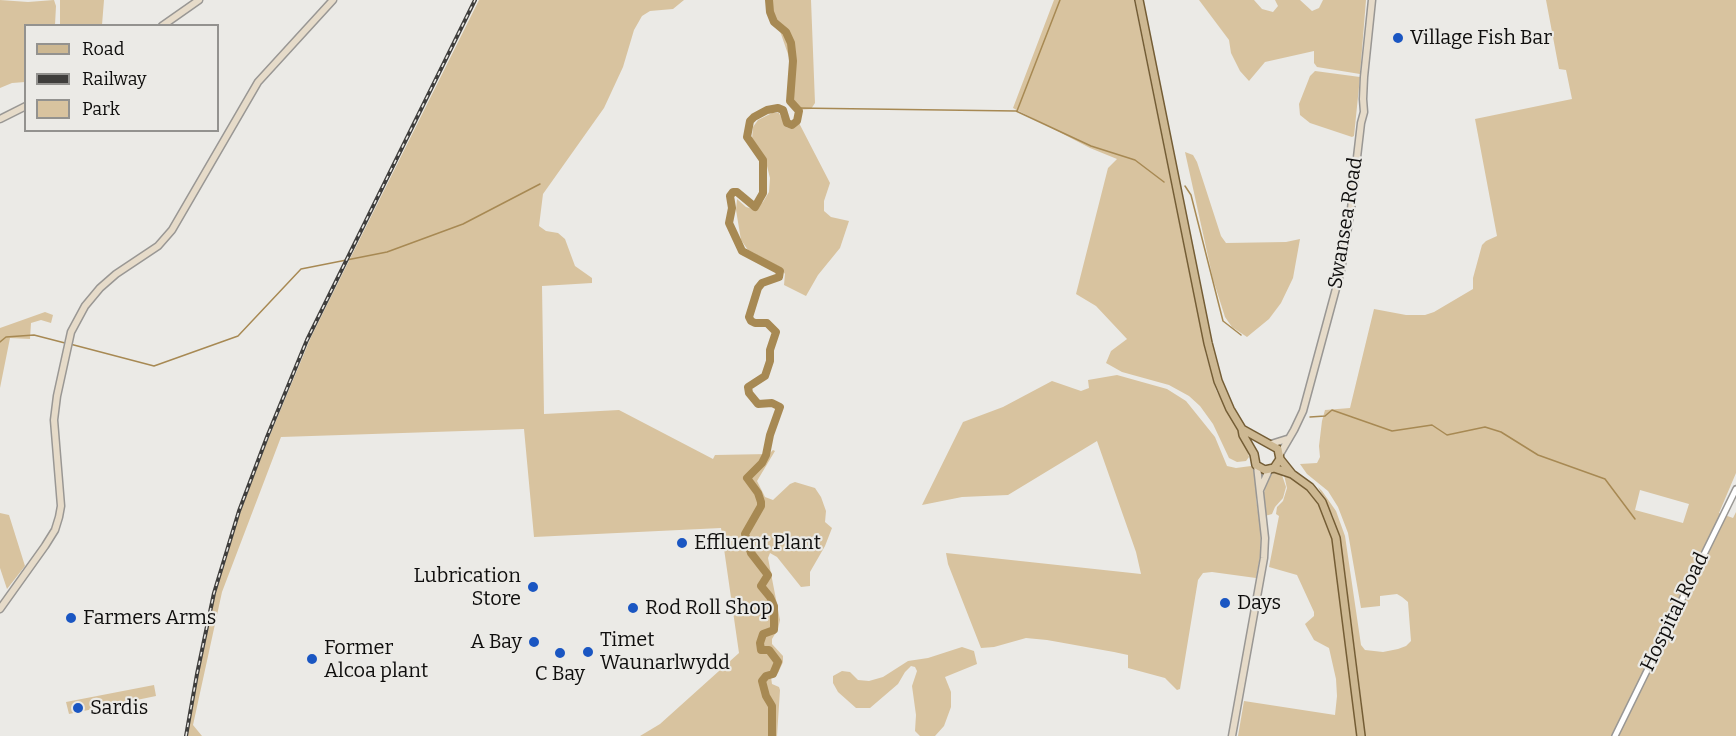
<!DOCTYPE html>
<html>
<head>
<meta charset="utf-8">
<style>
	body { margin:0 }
	#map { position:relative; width:1736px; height:736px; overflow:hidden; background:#ebeae6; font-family:Bitter,serif }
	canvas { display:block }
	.legend { position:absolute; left:24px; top:24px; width:195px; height:108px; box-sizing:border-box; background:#ebeae6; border:2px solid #93928f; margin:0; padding:8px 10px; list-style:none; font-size:18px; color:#0f0e0d }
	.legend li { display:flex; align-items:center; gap:12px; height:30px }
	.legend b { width:30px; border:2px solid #93928f }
</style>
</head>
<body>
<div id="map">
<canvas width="1736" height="736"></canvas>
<ul class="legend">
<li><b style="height:8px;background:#cdb892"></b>Road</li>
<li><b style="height:8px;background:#3f3e3c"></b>Railway</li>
<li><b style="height:16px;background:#d8c39f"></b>Park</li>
</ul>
</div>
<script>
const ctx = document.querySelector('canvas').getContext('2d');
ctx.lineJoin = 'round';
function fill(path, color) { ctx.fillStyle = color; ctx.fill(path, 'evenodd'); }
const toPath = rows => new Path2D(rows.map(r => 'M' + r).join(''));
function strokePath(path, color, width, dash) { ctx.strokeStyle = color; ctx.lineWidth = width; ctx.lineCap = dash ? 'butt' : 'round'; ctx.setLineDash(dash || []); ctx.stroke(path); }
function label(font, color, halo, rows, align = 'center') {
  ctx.font = font + ' Bitter,serif'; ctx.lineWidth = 4.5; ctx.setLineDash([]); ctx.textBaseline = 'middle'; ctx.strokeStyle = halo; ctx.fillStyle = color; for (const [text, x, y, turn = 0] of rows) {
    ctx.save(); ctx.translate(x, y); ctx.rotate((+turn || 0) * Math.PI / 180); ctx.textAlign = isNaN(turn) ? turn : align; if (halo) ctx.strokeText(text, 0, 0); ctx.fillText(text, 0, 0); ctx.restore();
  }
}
fill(toPath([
	[0,0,28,2,54,0,56,6,55,25,26,26,25,82,12,83,0,88],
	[60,0,104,0,102,25,60,25],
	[479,0,684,0,673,9,650,11,642,16,634,30,623,67,604,108,543,194,539,226,546,231,558,233,565,239,575,266,592,278,592,283,542,286,544,414,619,410,713,459,715,455,769,454,773,450,775,451,757,481,765,497,773,500,790,484,795,482,815,488,821,497,826,511,825,522,832,528,825,546,810,572,810,586,801,587,777,557,770,553,768,558,780,620,778,629,772,639,772,644,783,656,783,662,778,673,771,677,772,684,779,687,780,690,777,736,640,736,660,724,739,653,721,528,534,537,524,429,281,437,222,592,193,725,202,736,186,736,196,676,212,602,226,550,265,447,311,337],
	[772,0,811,0,815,103,811,109,795,110,789,99,789,57,773,11],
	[1054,0,1134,0,1206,355,1216,390,1247,447,1249,457,1246,461,1237,462,1229,458,1213,424,1200,406,1189,396,1169,385,1122,372,1106,363,1111,351,1127,339,1096,306,1076,294,1108,168,1117,159,1090,148,1013,108],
	[1199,0,1254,0,1262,9,1273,12,1278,6,1275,0,1300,0,1312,11,1319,8,1323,0,1366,0,1360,74,1317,67,1314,63,1314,51,1265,62,1249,81,1240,71,1231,53,1229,40],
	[1546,0,1736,0,1736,473,1719,513,1733,518,1736,512,1736,736,1238,736,1244,701,1335,715,1337,696,1336,679,1329,648,1314,640,1305,624,1314,616,1314,612,1297,575,1269,567,1279,516,1276,514,1277,507,1283,501,1287,488,1284,475,1296,480,1308,490,1320,505,1331,532,1355,712,1362,707,1343,557,1333,516,1318,487,1322,491,1336,511,1345,536,1361,645,1365,650,1383,652,1398,649,1406,646,1411,641,1408,602,1402,597,1397,594,1380,596,1380,606,1361,608,1348,533,1338,507,1328,491,1307,474,1300,464,1317,463,1320,457,1319,446,1322,421,1325,410,1350,408,1374,309,1406,315,1425,315,1434,312,1473,289,1473,278,1482,245,1486,241,1497,236,1475,119,1572,99,1566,70,1559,69],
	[1640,490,1689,504,1683,523,1635,510],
	[1315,71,1360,77,1354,136,1352,137,1310,123,1300,115,1299,104,1310,76],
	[772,113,779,113,786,127,792,129,799,123,830,183,824,201,824,211,831,217,849,221,840,248,818,275,806,296,784,285,785,274,780,267,748,250,741,240,736,210,737,199,746,207,753,209,763,202,769,192,770,178,767,166,764,157,752,139,753,127,758,120],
	[1185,152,1193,155,1197,162,1221,236,1226,243,1286,242,1300,239,1293,278,1281,303,1269,319,1247,337,1232,327,1225,317,1213,279],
	[45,312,53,315,51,323,41,320,31,323,30,339,10,338,0,388,0,328],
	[1117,375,1167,389,1186,401,1215,437,1227,466,1236,468,1251,466,1256,474,1256,498,1261,534,1260,557,1256,578,1212,572,1203,573,1198,580,1180,689,1177,690,1165,678,1128,668,1128,655,1114,652,1047,640,1026,638,994,647,981,648,948,564,946,553,1141,574,1136,552,1097,441,1008,495,962,497,922,505,963,422,1003,407,1052,381,1081,391,1089,388,1088,380],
	[1276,473,1282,475,1286,487,1283,498,1275,507,1272,514,1265,516,1263,498,1266,483,1270,474],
	[0,513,9,515,25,566,7,589,0,568],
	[962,647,974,651,977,664,945,677,951,692,951,707,944,726,935,736,920,736,915,731,916,715,912,686,917,671,915,667,911,666,905,672,898,684,870,708,856,708,838,692,833,683,833,676,842,671,850,672,858,680,869,681,883,677,908,661,928,658],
	[154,685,156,696,69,714,66,702]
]), '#d8c39f');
strokePath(toPath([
	[796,108,1016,111,1091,146,1135,160,1164,182],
	[1017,111,1060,0],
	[1185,186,1191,195,1223,321,1241,335],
	[0,342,6,337,34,335,65,343],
	[70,344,154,366,238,336,301,269,387,252,463,224,540,184],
	[1310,417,1325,416,1332,410,1392,431,1432,425,1447,435,1485,427,1501,432,1538,455,1605,479,1635,519]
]), '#a78953', 1.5);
strokePath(toPath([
	[769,0,770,12,774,22,786,32,791,43,793,61,790,101,799,111,797,121,792,125,787,123,783,110,778,108,767,110,754,117,750,121,747,137,763,160,763,193,755,207,737,192,733,192,730,196,732,208,729,223,742,251,780,271,779,277,762,283,758,288,749,317,751,321,755,323,767,323,776,332,770,350,770,361,765,376,748,387,749,393,758,404,772,403,780,407,770,435,766,455,762,463,747,478,758,493,761,502,761,506,745,534,751,553,768,575,761,586,770,597,774,606,774,630,763,634,760,643,761,650,769,650,778,662,773,674,766,676,762,681,766,696,772,706,772,736]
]), '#a78953', 8);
const tertiary = toPath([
	[1615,736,1736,489]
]);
const secondary = toPath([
	[162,26,199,0],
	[0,119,26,106],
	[1271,444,1287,439],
	[1280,454,1294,430,1303,411,1341,270,1351,209,1361,123,1364,112,1363,99,1364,77,1372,0],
	[1260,490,1269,470],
	[0,609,45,546,55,530,59,517,61,506,54,420,57,396,71,332,85,306,100,288,116,274,158,246,172,230,258,82,333,0],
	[1232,736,1264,558,1265,538,1257,466]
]);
const primary = toPath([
	[1139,0,1208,343,1218,381,1230,409,1242,429,1243,435,1254,454,1256,465,1265,470,1274,468,1280,459,1278,449,1242,429],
	[1280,459,1292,474,1310,487,1322,502,1336,538,1361,736],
	[1274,468,1292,474]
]);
strokePath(tertiary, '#999794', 8);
strokePath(secondary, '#999794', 9);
strokePath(primary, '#745d35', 10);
strokePath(tertiary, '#fff', 5);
strokePath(secondary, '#e6dbc9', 6);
strokePath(primary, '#cdb892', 7);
const rail = toPath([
	[186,736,197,674,214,593,239,511,267,437,307,340,475,0]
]);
strokePath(rail, '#3f3e3c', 4);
strokePath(rail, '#ebeae6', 1.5, [4.5]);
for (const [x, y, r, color] of [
	[1398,38,6,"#1a56c2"],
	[682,543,6,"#1a56c2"],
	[533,587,6,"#1a56c2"],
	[1225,603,6,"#1a56c2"],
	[633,608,6,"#1a56c2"],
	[71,618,6,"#1a56c2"],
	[534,642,6,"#1a56c2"],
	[588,652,6,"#1a56c2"],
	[560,653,6,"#1a56c2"],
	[312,659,6,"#1a56c2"],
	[78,708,6,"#1a56c2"]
]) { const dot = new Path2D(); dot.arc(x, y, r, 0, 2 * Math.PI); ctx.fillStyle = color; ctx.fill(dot); strokePath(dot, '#ebeae6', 2); }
label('20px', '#0f0e0d', '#ebeae6', [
	["Village Fish Bar",1410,38],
	["Effluent Plant",694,543],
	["Lubrication",521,576,"right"],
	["Store",521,599,"right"],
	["Days",1237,603],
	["Rod Roll Shop",645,608],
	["Farmers Arms",83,618],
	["Timet",600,640],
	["Waunarlwydd",600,663],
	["A Bay",522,642,"right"],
	["Former",324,648],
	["Alcoa plant",324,671],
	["C Bay",560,674,"center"],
	["Sardis",90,708]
], 'left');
label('20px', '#0f0e0d', '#ebeae6', [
	["Swansea Road",1346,223,-81],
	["Hospital Road",1675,612,-64]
]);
</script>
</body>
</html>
